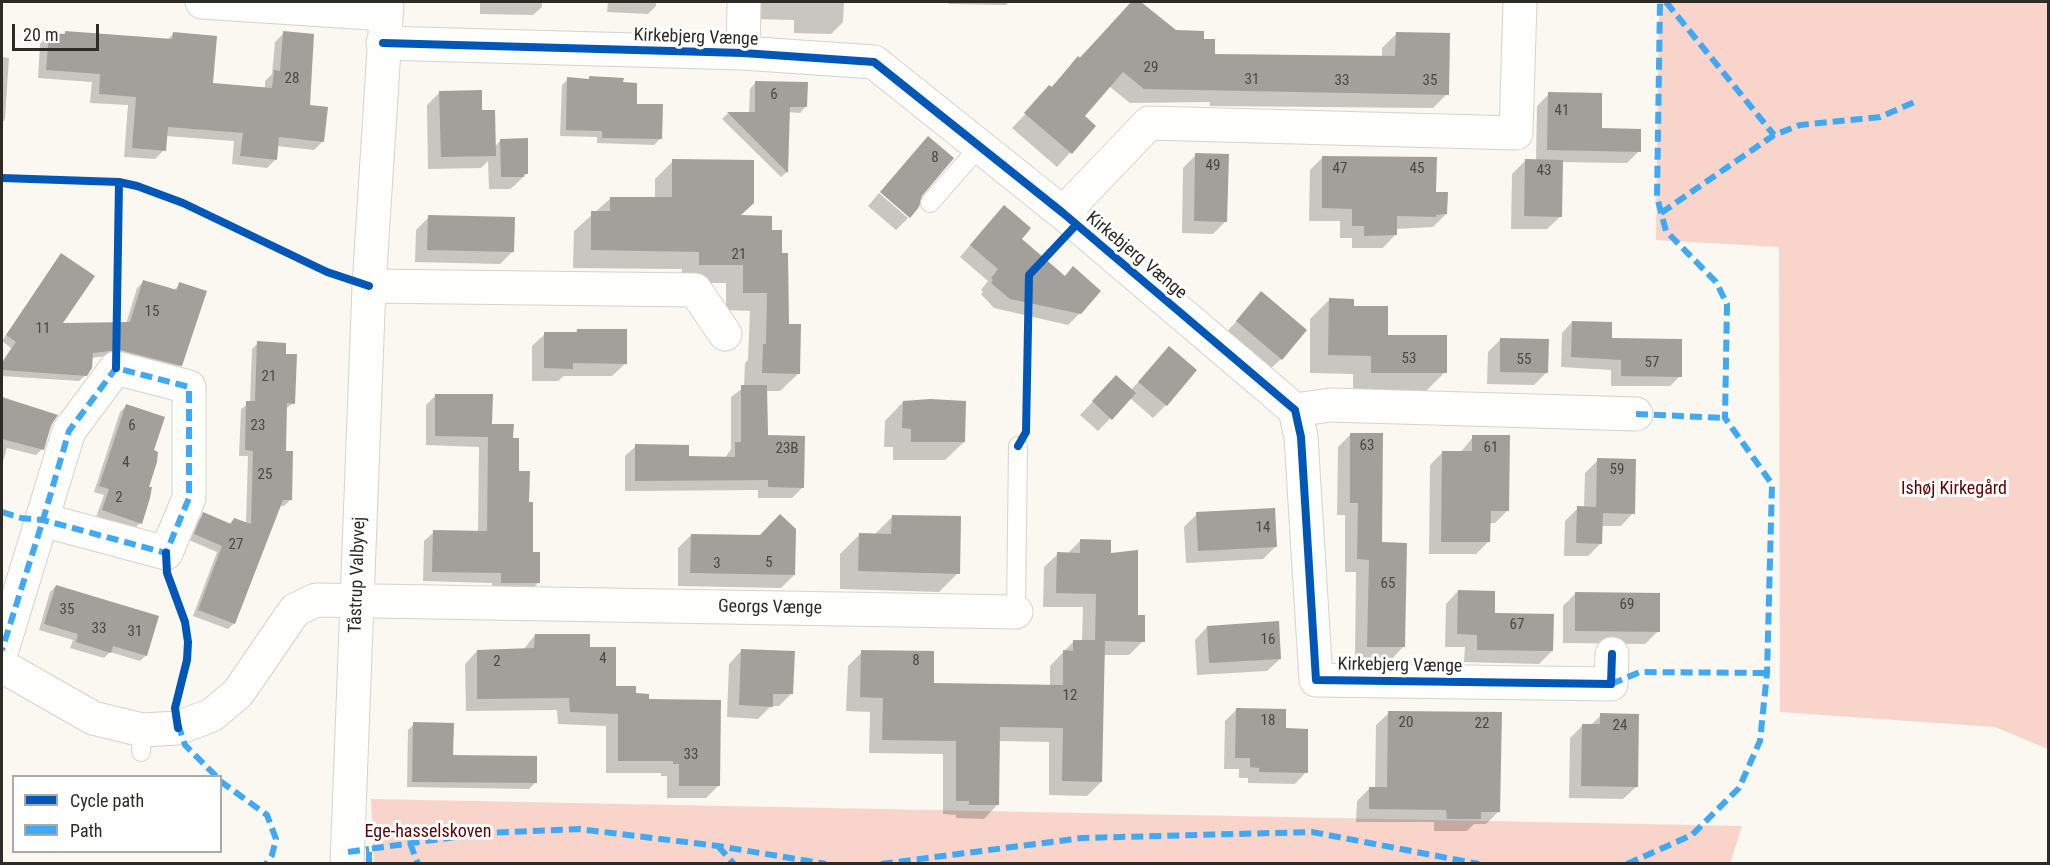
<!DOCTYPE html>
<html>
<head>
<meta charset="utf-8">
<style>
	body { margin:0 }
	#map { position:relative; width:2050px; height:865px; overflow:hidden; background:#faf8f0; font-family:"Roboto Condensed",sans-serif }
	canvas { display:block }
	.frame { position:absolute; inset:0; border:3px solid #2d2b26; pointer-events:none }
	.legend { position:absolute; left:12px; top:775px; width:210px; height:78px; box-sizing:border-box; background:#fff; border:2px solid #abaaa8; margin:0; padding:8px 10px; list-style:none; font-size:18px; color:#2d2b26 }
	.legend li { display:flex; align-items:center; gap:12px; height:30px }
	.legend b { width:30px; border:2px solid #abaaa8 }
	.scale { position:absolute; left:12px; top:24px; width:87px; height:27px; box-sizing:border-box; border:3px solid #2d2b26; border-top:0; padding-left:8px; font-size:18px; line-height:21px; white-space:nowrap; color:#2d2b26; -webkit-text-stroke:4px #fff; paint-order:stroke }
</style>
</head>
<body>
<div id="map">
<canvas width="2050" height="865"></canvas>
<div class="frame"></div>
<ul class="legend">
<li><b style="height:8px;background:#0057b8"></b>Cycle path</li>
<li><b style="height:8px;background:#3fa9f5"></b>Path</li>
</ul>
<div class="scale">20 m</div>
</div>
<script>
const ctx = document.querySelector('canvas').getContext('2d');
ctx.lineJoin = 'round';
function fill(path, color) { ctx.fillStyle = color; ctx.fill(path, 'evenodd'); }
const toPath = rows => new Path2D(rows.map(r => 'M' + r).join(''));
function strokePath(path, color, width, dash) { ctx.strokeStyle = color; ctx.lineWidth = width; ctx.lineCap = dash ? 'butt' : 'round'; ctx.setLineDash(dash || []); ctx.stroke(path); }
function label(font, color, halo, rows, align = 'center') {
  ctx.font = font + ' "Roboto Condensed",sans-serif'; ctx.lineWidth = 6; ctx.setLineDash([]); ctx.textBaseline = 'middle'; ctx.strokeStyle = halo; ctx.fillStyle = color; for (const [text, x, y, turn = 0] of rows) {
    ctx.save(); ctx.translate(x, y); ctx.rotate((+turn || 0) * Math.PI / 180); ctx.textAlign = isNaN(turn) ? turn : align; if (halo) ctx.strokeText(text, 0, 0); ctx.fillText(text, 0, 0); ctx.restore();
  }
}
fill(toPath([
	[1659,2,2048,2,2048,749,1995,727,1780,712,1779,247,1656,240],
	[371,799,1742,826,1730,864,374,864]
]), '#f8d4ca');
fill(toPath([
	[480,2,542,2,542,7,533,15,480,14],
	[608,2,656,2,656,6,648,14,607,12],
	[659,2,707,2,705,3],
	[754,2,844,2,843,22,831,34,794,33,794,20,754,19],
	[949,2,1009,2,1006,5,948,4],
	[1133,2,1176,32,1202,40,1214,56,1382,57,1382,48,1396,34,1447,94,1433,108,1210,106,1210,102,1130,103,1109,86,1083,116,1094,126,1057,167,1012,128],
	[66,32,167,40,173,34,211,84,265,88,265,81,272,74,275,42,284,33,308,107,323,141,314,150,277,146,276,159,267,168,232,164,234,141,166,136,164,150,155,159,124,157,128,105,90,103,92,82,38,78,40,44,49,35,62,36],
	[2,57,9,58,5,119,2,123],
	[568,79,622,79,622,84,635,105,660,139,654,145,597,143,597,137,560,136,562,85],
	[756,82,806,106,800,113,788,112,787,172,781,177,722,119,727,114,749,114,750,89],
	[440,92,481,111,494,147,501,140,527,173,514,186,510,189,489,189,488,161,481,168,428,169,427,105],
	[1549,94,1601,130,1639,151,1627,163,1561,162,1560,217,1547,229,1511,229,1512,174,1525,161,1536,161,1537,106],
	[1196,155,1226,221,1213,234,1182,233,1183,168],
	[1323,157,1435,193,1446,214,1433,227,1395,229,1395,235,1383,248,1352,248,1352,238,1340,238,1340,221,1309,221,1310,170],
	[673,161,738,217,770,231,780,254,787,325,799,373,780,391,766,391,766,437,803,487,792,498,758,498,758,490,625,491,625,456,636,446,687,457,725,458,731,449,731,397,744,387,745,363,748,360,750,311,726,310,726,283,681,283,682,269,573,268,574,231,611,198,655,199,655,179],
	[879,193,908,218,896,230,868,206],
	[429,217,513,251,500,264,415,262,416,230],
	[993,218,1020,239,1080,313,1068,325,994,308,981,294,983,292,981,290,988,281,960,257],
	[61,255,60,324,126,324,137,288,143,282,173,291,180,284,181,365,175,371,113,355,91,358,86,375,79,381,2,376,2,362,11,348,2,341],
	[1261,294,1281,359,1268,371,1224,335],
	[1329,300,1353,308,1386,337,1445,372,1426,391,1353,391,1353,374,1310,373,1310,319],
	[1572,322,1610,339,1680,376,1670,386,1611,386,1611,370,1561,367,1562,333],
	[578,330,625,364,612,376,564,376,558,381,532,381,532,346,545,334,574,334],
	[1501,339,1547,372,1534,385,1487,384,1488,352],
	[258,343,294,403,285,409,284,453,290,500,284,506,279,506,234,623,228,629,193,616,217,552,189,540,198,520,204,514,229,524,234,519,246,524,248,456,239,456,241,409,250,403,252,349],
	[1169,348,1166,405,1153,418,1130,398,1098,431,1080,415,1104,390,1131,390],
	[436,395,512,439,517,472,528,503,531,553,539,582,529,592,492,592,492,583,423,581,424,541,434,532,478,532,479,447,426,445,426,405],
	[2,399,56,415,42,449,36,455,7,448,2,465],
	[903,402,964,442,945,460,893,460,893,447,884,447,885,421],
	[126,406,152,451,140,523,134,529,96,517,104,495,94,492,120,412],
	[1351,434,1381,543,1403,647,1391,660,1355,659,1356,572,1345,572,1345,515,1337,515,1338,447],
	[1473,437,1508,510,1495,523,1489,523,1489,541,1476,554,1429,554,1430,465,1443,452,1460,453],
	[1598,460,1633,513,1621,526,1601,526,1601,543,1588,556,1564,556,1565,521,1578,508,1584,508,1585,473],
	[1197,514,1276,546,1263,559,1186,563,1184,527],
	[892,517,958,573,939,592,840,589,840,554,859,535,874,535],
	[691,535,759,537,794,575,781,588,678,586,678,548],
	[1080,541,1109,555,1136,617,1143,641,1129,655,1104,655,1101,782,1087,796,1049,795,1049,742,999,741,997,805,984,819,956,818,956,815,943,814,943,754,869,753,870,712,846,711,848,666,862,652,932,685,1050,686,1050,666,1074,641,1082,641,1083,607,1043,607,1044,567,1058,554,1067,554],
	[56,586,146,655,140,661,110,652,104,658,70,648,73,640,39,630,50,592],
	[1458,591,1493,614,1552,651,1539,664,1464,662,1465,647,1445,647,1446,604],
	[1576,593,1658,631,1645,644,1563,643,1563,606],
	[1207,627,1280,659,1267,671,1197,675,1195,640],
	[535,635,588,648,614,688,647,701,718,786,706,798,667,798,667,776,661,776,661,773,606,773,606,726,558,724,557,710,466,711,465,664,477,651,523,650],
	[741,651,792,693,779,706,771,706,758,719,727,717,729,664],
	[1236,710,1284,729,1306,772,1295,784,1248,783,1248,778,1239,778,1239,769,1224,769,1225,721],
	[1389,713,1499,811,1486,824,1474,824,1467,831,1434,831,1434,822,1356,822,1357,801,1369,789,1375,788,1376,725],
	[1601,715,1636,787,1623,799,1569,798,1570,738,1583,725,1590,726],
	[414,724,452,757,535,783,529,789,407,787,408,730]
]), '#0003');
fill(toPath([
	[1131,2,1141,2,1176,30,1204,31,1204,39,1215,39,1215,54,1395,56,1396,32,1450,33,1449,95,1144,89,1123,72,1085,116,1096,126,1072,154,1024,113,1049,85,1052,87,1078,56,1080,58],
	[65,31,172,39,173,32,217,36,213,83,272,88,274,70,280,71,283,31,314,34,310,105,328,107,324,142,279,137,277,160,240,156,243,133,168,127,166,151,132,148,136,97,99,94,100,74,46,70,49,33,65,34],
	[589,76,624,78,623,82,637,83,637,104,663,104,662,139,602,138,602,131,566,130,567,77,589,79],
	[755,81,808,82,807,107,790,107,788,173,727,112,755,112],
	[482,90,482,110,495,110,496,156,441,157,439,91],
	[1548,92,1602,93,1602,128,1641,129,1641,152,1547,150],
	[928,136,954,158,922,196,919,207,910,218,880,192],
	[528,138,528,174,524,174,524,177,501,177,500,139],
	[1195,153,1229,154,1227,222,1194,221],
	[1322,156,1437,157,1436,192,1448,192,1447,214,1436,215,1436,217,1397,216,1397,235,1364,236,1364,226,1352,226,1352,209,1322,208],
	[672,159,754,160,754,203,741,215,772,216,772,230,782,230,782,253,788,253,789,324,801,324,800,374,762,373,763,344,766,344,767,293,743,293,743,265,699,265,699,252,591,250,591,211,610,211,610,197,672,197],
	[1525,159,1563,160,1562,217,1524,216],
	[1004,205,1031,228,1022,239,1065,276,1073,266,1101,291,1081,314,1010,299,991,283,993,280,991,278,998,269,970,245],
	[428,215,515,217,514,252,427,250],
	[61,253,95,276,63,323,130,322,143,280,177,290,179,282,207,291,182,366,120,350,93,353,92,368,87,376,2,370,2,363,16,342,6,335],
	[1261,291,1307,330,1282,360,1236,321],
	[1329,298,1354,299,1354,306,1388,306,1388,335,1447,335,1447,373,1371,373,1371,356,1328,355],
	[1572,321,1612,322,1612,338,1682,339,1682,377,1621,376,1621,360,1571,357],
	[577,329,627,329,627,364,573,363,573,369,544,368,544,332,577,332],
	[1500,338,1549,339,1548,373,1500,372],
	[257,341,286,343,286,354,297,354,295,404,287,403,286,451,293,451,292,500,283,500,235,624,198,610,222,546,194,534,203,512,231,524,234,518,251,524,253,451,245,450,246,401,255,401],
	[1169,346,1197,370,1167,406,1138,382],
	[1116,375,1136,393,1112,420,1092,401],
	[741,385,767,385,768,435,805,436,804,488,768,487,768,480,635,481,635,444,689,445,689,456,735,457,735,442,741,442],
	[435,394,493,394,492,424,514,424,513,438,519,438,519,471,530,471,529,502,533,502,533,552,540,552,540,583,501,583,501,573,432,572,433,530,487,531,488,437,435,436],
	[2,397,58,415,51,425,44,450,2,439],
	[930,399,966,401,965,442,911,442,911,429,902,428,903,401],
	[126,404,165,417,154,450,158,452,157,462,149,487,152,487,150,498,142,524,102,510,109,489,99,486],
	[1350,433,1383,433,1382,542,1407,543,1405,647,1367,647,1369,560,1357,559,1358,503,1350,503],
	[1472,435,1510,435,1509,511,1491,511,1490,542,1441,542,1442,451,1472,451],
	[1597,458,1636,459,1635,514,1603,513,1602,544,1576,543,1577,506,1596,507],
	[1275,508,1277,547,1198,551,1196,512],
	[780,514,796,529,795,575,690,573,691,534,760,535],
	[892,515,961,516,960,574,858,571,859,533,891,534],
	[1080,539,1111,540,1111,553,1138,550,1138,615,1145,615,1145,642,1105,641,1102,782,1062,781,1063,728,1000,727,999,805,969,805,969,801,956,801,956,741,882,740,883,698,860,697,861,650,934,651,934,683,1063,685,1063,650,1073,651,1073,640,1095,640,1096,594,1056,593,1057,552,1080,553],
	[56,585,159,616,147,656,113,646,111,653,76,642,78,634,44,624],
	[1458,590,1495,591,1495,613,1554,614,1553,651,1477,650,1477,635,1457,634],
	[1575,592,1660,593,1660,632,1575,631],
	[1279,621,1281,659,1209,663,1207,626],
	[535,634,590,634,590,647,616,647,616,686,636,686,636,693,649,694,649,699,721,700,720,786,679,786,679,764,673,764,673,761,618,761,618,714,570,712,569,698,477,699,477,650,534,648],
	[741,649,795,651,793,694,773,694,773,707,739,705],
	[1236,708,1286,709,1286,728,1308,729,1308,773,1259,772,1259,768,1250,767,1250,758,1235,758],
	[1388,711,1502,712,1500,812,1481,812,1481,819,1447,819,1446,810,1369,809,1369,787,1387,787],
	[1600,713,1639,714,1638,787,1581,786,1582,724,1600,724],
	[413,722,454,723,453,755,537,756,537,783,412,782]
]), '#a39f9a');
const service = toPath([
	[930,203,980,146],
	[1016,612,1018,446],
	[141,752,142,730]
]);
const minor = toPath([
	[202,2,385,14],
	[383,43,743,53,874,62,1063,213,1295,410,1301,437,1316,680,1611,684,1612,654],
	[743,53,744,2],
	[1063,213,1149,123,1516,133,1520,2],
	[369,286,695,290,725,334],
	[1295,410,1330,405,1636,414],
	[2,650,69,431,116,368,189,387,189,498,166,553,43,520],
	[2,666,93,718,142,730,178,728,212,715,238,693,295,610,316,600,1016,612]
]);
const tertiary = toPath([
	[347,864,369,286,387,2]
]);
strokePath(service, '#d5d3cd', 20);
strokePath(minor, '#d5d3cd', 35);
strokePath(tertiary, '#d5d3cd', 35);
strokePath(service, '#fefefd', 18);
strokePath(minor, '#fefefd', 33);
strokePath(tertiary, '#fefefd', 33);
strokePath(toPath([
	[1666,2,1774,135],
	[1661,213,1774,135,1800,125,1880,117,1917,101],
	[1636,414,1725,418],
	[2,512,21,518,43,520,166,553,189,498,189,387,116,368,69,431,43,520,2,650],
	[1611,684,1640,672,1767,673],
	[178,724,185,745,216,776],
	[220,781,267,815,276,839,272,855,266,864],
	[410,843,418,864],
	[718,846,734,864],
	[348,852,369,849],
	[369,864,369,849,484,833,579,829,718,846,826,864],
	[881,864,1082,838,1312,832,1479,864],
	[1627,864,1692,835,1739,788,1760,741,1767,673,1772,484,1725,418,1727,304,1716,282,1666,231,1657,197,1660,2]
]), '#3fa9f5', 6, [12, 6]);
strokePath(toPath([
	[383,43,743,53,874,62,1063,213,1295,410,1301,437,1316,680,1611,684,1612,654],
	[2,178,119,182,137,186,183,203,327,272,369,286],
	[116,368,119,182],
	[1018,446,1026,432,1029,275,1076,225],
	[166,553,167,573,185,622,188,642,187,660,175,708,178,728]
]), '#0057b8', 8);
label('15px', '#4a4843', null, [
	["29",1151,68],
	["28",292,79],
	["31",1252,80],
	["33",1342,81],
	["35",1430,81],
	["6",774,95],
	["41",1562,111],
	["8",935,158],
	["49",1213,166],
	["47",1340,169],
	["45",1417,169],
	["43",1544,171],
	["21",739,255],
	["15",152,312],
	["11",43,329],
	["53",1409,359],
	["55",1524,360],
	["57",1652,363],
	["21",269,377],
	["6",132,426],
	["23",258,426],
	["63",1367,446],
	["61",1491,448],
	["23B",787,449],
	["4",126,463],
	["59",1617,470],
	["25",265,475],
	["2",119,498],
	["14",1263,528],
	["27",236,545],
	["5",769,563],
	["3",717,564],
	["65",1388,584],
	["69",1627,605],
	["35",67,610],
	["67",1517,625],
	["33",99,629],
	["31",135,632],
	["16",1268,640],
	["4",603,659],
	["8",916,661],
	["2",497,662],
	["12",1070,696],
	["18",1268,721],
	["20",1406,723],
	["22",1482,724],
	["24",1620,726],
	["33",691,755]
]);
label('18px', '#2d2b26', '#fff', [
	["Kirkebjerg Vænge",696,38,2],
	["Kirkebjerg Vænge",1136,256,40],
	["Tåstrup Valbyvej",358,575,-88],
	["Georgs Vænge",770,608,1],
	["Kirkebjerg Vænge",1400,666,1]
]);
label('18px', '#5f0100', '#fff', [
	["Ishøj Kirkegård",1954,489],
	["Ege-hasselskoven",428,832]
]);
</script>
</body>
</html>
